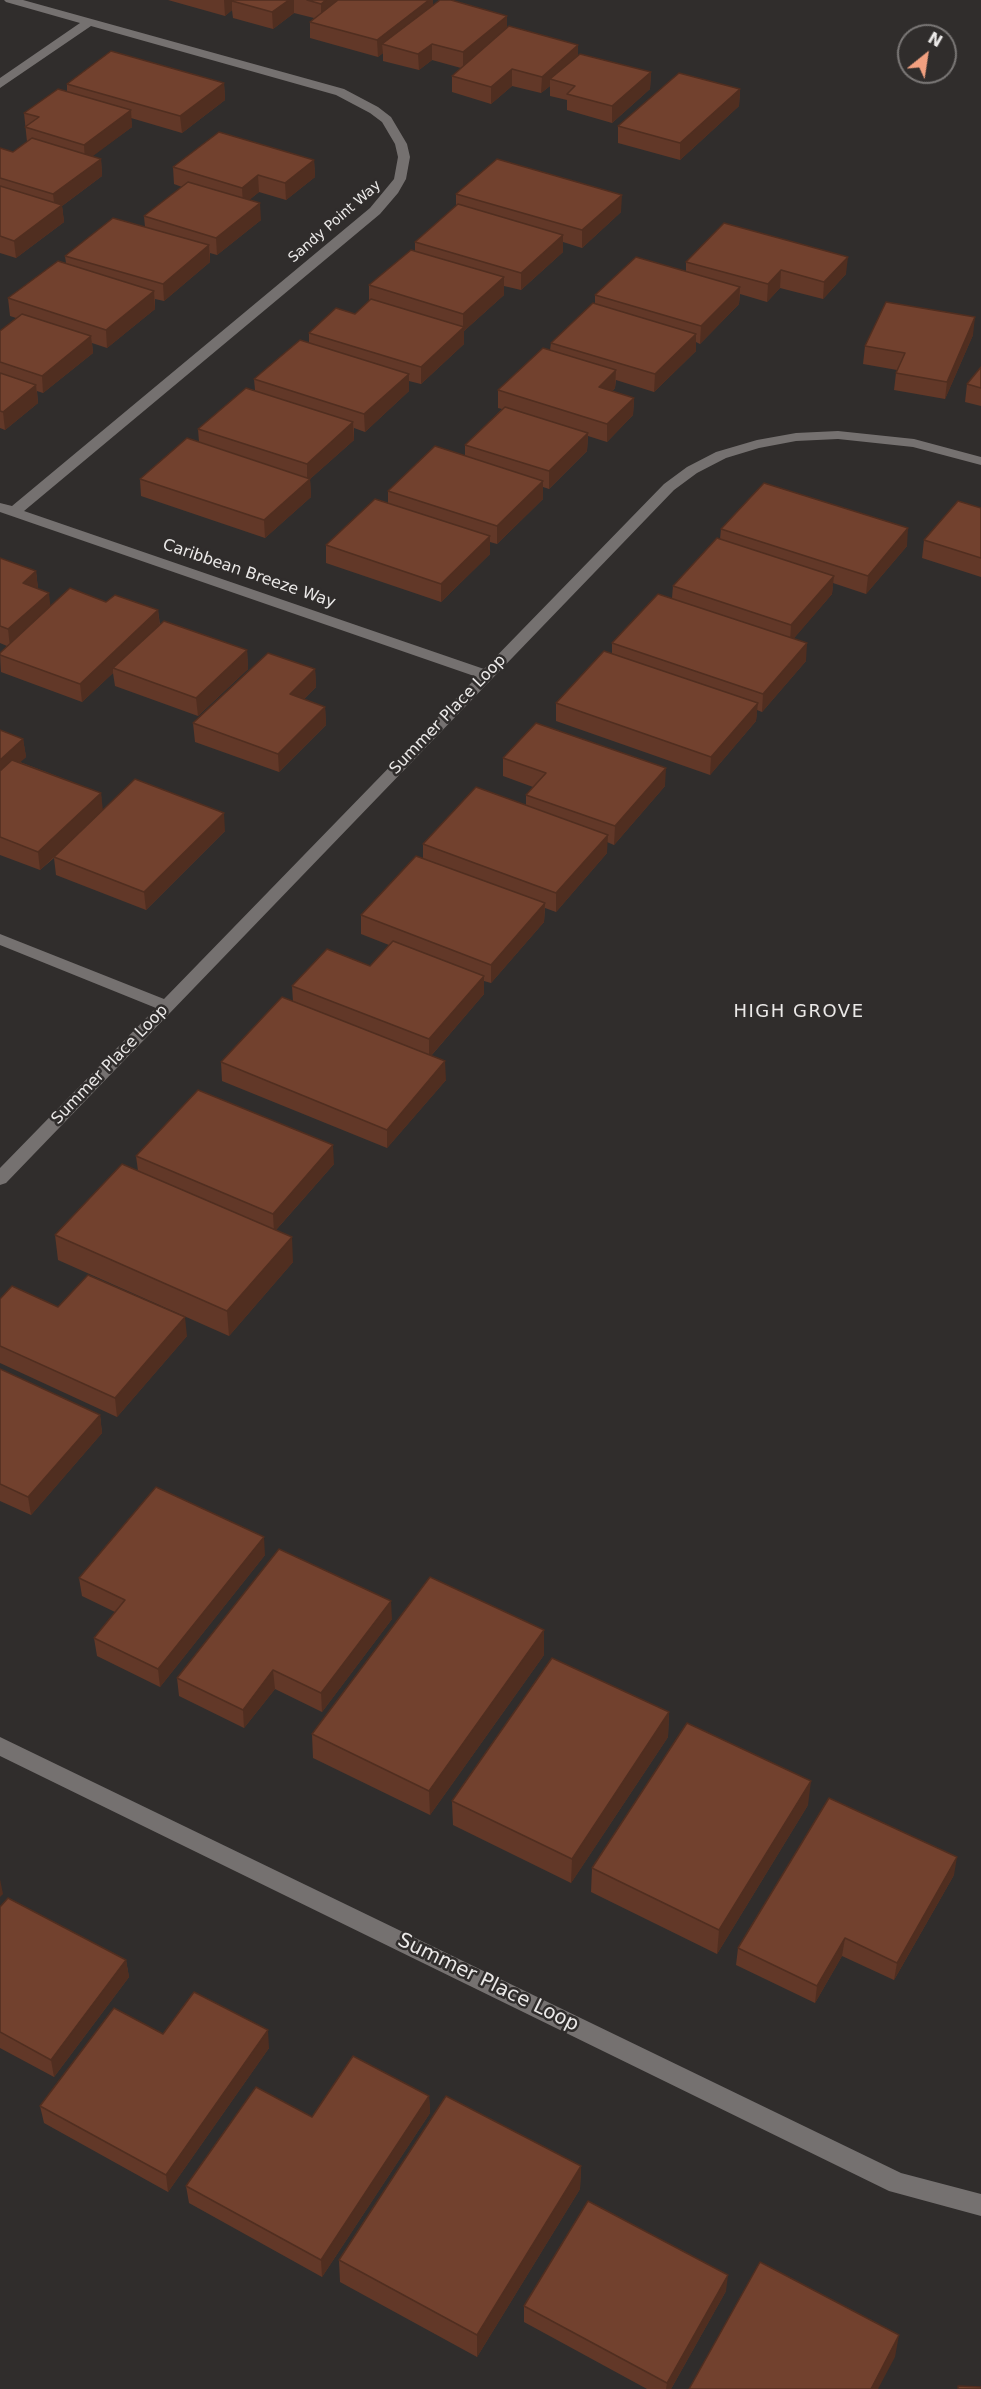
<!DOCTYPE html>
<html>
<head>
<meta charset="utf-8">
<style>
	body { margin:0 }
	#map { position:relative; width:981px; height:2389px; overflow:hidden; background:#302d2c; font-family:"DejaVu Sans",sans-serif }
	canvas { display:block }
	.north { position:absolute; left:897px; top:24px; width:60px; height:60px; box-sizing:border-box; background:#302d2c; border:2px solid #7b7877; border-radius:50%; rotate:30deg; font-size:16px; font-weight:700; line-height:24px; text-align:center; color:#ebe9e8 }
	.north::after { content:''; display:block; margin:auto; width:21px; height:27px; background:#f2a080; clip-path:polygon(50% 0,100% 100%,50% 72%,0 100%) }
</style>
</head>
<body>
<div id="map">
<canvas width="981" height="2389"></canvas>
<div class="north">N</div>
</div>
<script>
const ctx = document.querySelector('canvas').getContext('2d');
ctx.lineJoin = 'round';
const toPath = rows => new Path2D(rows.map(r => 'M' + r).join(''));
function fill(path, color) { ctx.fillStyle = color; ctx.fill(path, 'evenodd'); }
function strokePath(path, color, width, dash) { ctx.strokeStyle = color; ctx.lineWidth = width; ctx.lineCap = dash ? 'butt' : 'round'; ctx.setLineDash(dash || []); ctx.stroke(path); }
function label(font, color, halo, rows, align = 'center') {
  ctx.font = font + ' "DejaVu Sans",sans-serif'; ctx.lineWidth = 5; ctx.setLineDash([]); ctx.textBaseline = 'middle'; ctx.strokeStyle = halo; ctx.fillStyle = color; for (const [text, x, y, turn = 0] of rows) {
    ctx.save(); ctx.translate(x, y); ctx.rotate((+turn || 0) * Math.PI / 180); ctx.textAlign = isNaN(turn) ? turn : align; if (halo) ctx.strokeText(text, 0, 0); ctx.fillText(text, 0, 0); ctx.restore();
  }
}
fill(toPath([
	[4,0,23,0,344,89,378,107,391,117,407,144,410,157,406,179,398,193,380,214,24,511,484,669,664,484,687,467,716,452,757,440,796,433,838,431,914,439,981,457,981,465,913,447,838,439,796,441,759,448,726,458,697,473,674,490,6,1183,0,1185,0,1168,156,1008,0,945,0,934,164,999,477,677,0,512,0,503,12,506,370,208,394,179,398,157,395,144,382,122,370,113,336,95,91,26,0,88,0,78,80,23,6,2,4,0],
	[0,1737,901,2173,981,2194,981,2216,889,2191,0,1756,0,1737]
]), '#757170');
fill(toPath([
	[168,0,433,0,433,5,507,27,578,45,578,55,651,72,650,89,612,123,567,110,567,100,550,96,550,86,541,93,512,86,491,104,452,92,452,76,461,68,432,60,419,70,383,61,383,53,378,57,310,38,310,22,314,18,294,13,273,29,233,18,232,10,225,16],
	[224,83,225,100,182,133,131,118,132,127,92,156,101,159,102,176,62,206,64,222,16,258,0,253,0,148,13,152,27,142,24,113,67,92,67,84],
	[740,89,739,106,680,160,618,143,618,126],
	[314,160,315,177,286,200,259,192,249,200,261,220,217,255,210,253,210,262,164,301,155,299,155,309,107,348,92,343,93,353,43,393,37,391,38,403,5,430,0,428,0,331,16,318,10,316,8,298,66,263,65,256,145,227,144,216,182,187,174,184,173,167],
	[456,194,621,212,582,248,563,242,563,252,521,290,504,286,504,295,464,331,464,344,421,384,409,381,409,391,365,432,354,428,354,440,310,479,311,497,265,538,141,496,140,479,199,442,198,429,255,390,254,379,309,343,309,333,355,314,369,301,369,285,415,251,415,242,456,206],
	[686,262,846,274,823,299,780,288,767,302,740,294,739,304,700,344,696,342,696,351,654,392,616,380,615,388,612,391,634,398,633,415,607,442,588,436,587,451,549,489,543,487,543,499,497,544,490,542,490,554,441,602,326,563,326,545,388,503,388,491,465,456,465,445,502,409,498,408,498,390,550,350,551,343,595,303,595,295,686,271],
	[973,335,945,399,894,390,896,373,897,370,863,364,865,346],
	[981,367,981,406,965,402,967,384],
	[981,508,981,577,922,558,924,540],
	[721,529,907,546,866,594,833,583,832,594,794,638,806,661,762,712,757,710,756,721,710,775,556,721,556,703,612,654,612,643,672,598,673,586,720,539],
	[0,558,36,571,38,589,50,606,106,602,158,610,160,625,247,650,248,669,198,716,115,686,113,673,82,702,1,672,0,653,7,646,0,643],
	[315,669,316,687,304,699,325,707,326,725,279,772,195,742,193,723],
	[0,730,23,739,26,757,20,762,101,793,102,810,225,831,146,910,56,875,54,858,40,870,0,855],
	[503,758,665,786,614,845,607,842,607,853,556,912,545,908,544,922,491,983,484,981,484,994,431,1056,446,1080,387,1148,222,1081,221,1062,293,1002,292,986,370,966,389,945,361,934,361,915,423,858,423,844,526,805,526,795,533,787,503,776],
	[136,1156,334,1164,276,1230,293,1262,229,1336,58,1260,55,1235,138,1171],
	[0,1299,58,1307,187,1336,117,1417,0,1363],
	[0,1369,100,1415,102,1433,31,1515,0,1501],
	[265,1555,160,1687,97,1656,94,1638,115,1612,82,1596,79,1578],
	[392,1619,322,1712,275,1689,244,1728,179,1696,177,1678],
	[544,1630,544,1655,430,1815,313,1758,312,1734],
	[669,1712,668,1737,571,1883,453,1825,452,1801],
	[808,1805,717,1954,591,1892,592,1868],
	[954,1875,894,1980,842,1956,815,2003,736,1965,738,1948],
	[0,1907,126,1960,129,1977,54,2077,0,2048],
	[163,2034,269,2048,168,2192,44,2123,40,2106],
	[429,2096,430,2113,322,2277,189,2203,186,2186,312,2117],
	[581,2166,580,2189,477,2357,340,2282,339,2260],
	[726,2291,671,2389,647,2389,524,2322,524,2306]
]), '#623828');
fill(toPath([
	[224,0,247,0,232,1,232,10,225,16],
	[289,0,294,0,294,13,273,29,272,12],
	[326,0,348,0,321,20,321,4],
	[429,0,433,0,433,13,382,44,383,53,378,57,377,40],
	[507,16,507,32,463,68,463,52],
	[432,44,432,60,419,70,418,54],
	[578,45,578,61,550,79,550,86,541,93,542,77],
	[512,69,512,86,491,104,491,87],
	[651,72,650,89,612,123,612,106],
	[224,83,225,100,182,133,180,116],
	[740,89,739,106,680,160,680,143],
	[131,110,132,127,85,162,84,145],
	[101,159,102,176,62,206,64,222,16,258,14,241,55,210,53,194],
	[314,160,315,177,286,200,285,183],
	[258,175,259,192,243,205,242,188],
	[622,195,621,212,582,248,582,230],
	[260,203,261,220,217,255,216,238],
	[563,235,563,252,521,290,521,273],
	[209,245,210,262,164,301,163,284],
	[848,257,846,274,823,299,824,282],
	[781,270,780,288,767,302,768,284],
	[504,277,504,295,464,331,464,344,421,384,421,367,463,328,463,314],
	[740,287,739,304,700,344,701,326],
	[154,291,155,309,107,348,106,330],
	[975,317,973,335,945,399,947,382],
	[696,334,696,351,654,392,655,374],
	[91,336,93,353,43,393,42,376],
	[616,370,615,388,598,405,599,387],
	[409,374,409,391,365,432,364,414],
	[36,385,38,403,5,430,3,412],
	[634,398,633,415,607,442,607,424],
	[353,422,354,440,310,479,311,497,265,538,264,520,307,482,307,464],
	[588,433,587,451,549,489,549,471],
	[543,481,543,499,497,544,497,526],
	[908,528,907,546,866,594,868,576],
	[490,536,490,554,441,602,441,584],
	[36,571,38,589,23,583],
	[834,576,832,594,790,643,791,625],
	[49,593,51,611,10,647,8,629],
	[158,610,160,629,113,668,113,673,82,702,80,684],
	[807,643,806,661,762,712,763,694],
	[247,650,248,669,198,716,196,698],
	[315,669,316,687,291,712,290,694],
	[758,703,756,721,710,775,711,757],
	[325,707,326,725,279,772,278,754],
	[23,739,26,757,0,781,0,760],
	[666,768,665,786,614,845,615,826],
	[101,793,103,811,40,870,38,852],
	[224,813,225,831,146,910,144,892],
	[608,835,607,853,556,912,556,893],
	[545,903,544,922,491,983,491,965],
	[484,976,484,994,429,1058,429,1039],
	[445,1061,446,1080,387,1148,387,1130],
	[333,1145,334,1164,274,1232,273,1214],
	[292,1237,293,1262,229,1336,227,1311],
	[185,1317,187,1336,117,1417,115,1398],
	[100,1415,102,1433,31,1515,28,1497],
	[264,1537,265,1555,160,1687,158,1669],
	[391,1601,392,1619,322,1712,321,1693],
	[544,1630,544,1655,430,1815,429,1791],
	[273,1670,275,1689,244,1728,243,1710],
	[669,1712,668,1737,571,1883,572,1859],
	[811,1781,808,1805,717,1954,719,1930],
	[957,1857,954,1875,894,1980,897,1963],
	[0,1879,3,1894,0,1897],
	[845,1938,842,1956,815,2003,817,1986],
	[126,1960,129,1977,54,2077,51,2060],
	[268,2030,269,2048,168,2192,166,2175],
	[429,2096,430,2113,322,2277,321,2260],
	[581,2166,580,2189,477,2357,477,2335],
	[728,2275,726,2291,671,2389,666,2389,667,2383],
	[899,2335,895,2357,878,2389,871,2389]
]), '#502e20');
const building = toPath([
	[234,0,289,0,272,12,232,1,234,0],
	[307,0,326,0,321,4,307,0],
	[338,0,429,0,377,40,310,22,338,0],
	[440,0,451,0,507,16,463,52,432,44,418,54,382,44,440,0],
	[509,26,578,45,542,77,512,69,491,87,452,76,509,26],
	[111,51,224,83,180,116,67,84,111,51],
	[580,54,651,72,612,106,567,94,575,86,550,79,580,54],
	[679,73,740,89,680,143,618,126,679,73],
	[58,89,131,110,84,145,25,127,39,117,24,113,58,89],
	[219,132,314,160,285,183,258,175,242,188,173,167,219,132],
	[32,138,101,159,53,194,0,178,0,148,13,152,32,138],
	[497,159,622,195,582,230,456,194,497,159],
	[188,182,260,203,216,238,144,216,188,182],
	[0,186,62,205,14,241,0,236,0,186],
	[458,204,563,235,521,273,415,242,458,204],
	[113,218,209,245,163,284,65,256,113,218],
	[724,223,848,257,824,282,781,270,768,284,686,262,724,223],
	[411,250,504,277,463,314,369,285,411,250],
	[636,257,740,287,701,326,595,295,636,257],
	[58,261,154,291,106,330,8,298,58,261],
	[371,299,464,327,421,367,309,333,336,308,355,314,371,299],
	[886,302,975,317,947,382,896,373,905,353,865,346,886,302],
	[593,303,696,334,655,374,551,343,593,303],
	[22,314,91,336,42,376,0,362,0,331,22,314],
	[300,340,409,374,364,414,254,379,300,340],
	[543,348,616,370,599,387,634,398,607,424,498,390,543,348],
	[981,367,981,388,967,384,981,367],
	[0,373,36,385,3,412,0,411,0,373],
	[246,388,353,422,307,464,198,429,246,388],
	[505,407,588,433,549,471,465,445,505,407],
	[187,438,310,479,264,520,140,479,187,438],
	[435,446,543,481,497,526,388,491,435,446],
	[764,483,908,528,868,576,721,529,764,483],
	[375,499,490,536,441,584,326,545,375,499],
	[958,501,981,508,981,558,924,540,958,501],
	[717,538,834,576,791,625,673,586,717,538],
	[0,558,36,571,23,583,49,593,8,629,0,626,0,558],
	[70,588,106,602,115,595,158,610,80,684,0,655,0,653,70,588],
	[658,594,807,643,763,694,612,643,658,594],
	[164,621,247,650,196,698,113,668,164,621],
	[604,651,758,703,711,757,556,703,604,651],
	[268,653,315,669,290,694,325,707,278,754,193,723,268,653],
	[536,723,666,768,615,826,526,795,546,773,503,758,536,723],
	[0,730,23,739,0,760,0,730],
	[12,760,101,793,38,852,0,837,0,771,12,760],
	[135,779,224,813,144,892,54,857,135,779],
	[476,787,608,835,556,893,423,844,476,787],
	[416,856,545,903,491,965,361,915,416,856],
	[393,941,484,976,429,1039,292,986,327,949,370,966,393,941],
	[282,997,445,1061,387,1130,221,1062,282,997],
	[198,1090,333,1145,273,1214,136,1156,198,1090],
	[122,1164,292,1237,227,1311,55,1235,122,1164],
	[88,1275,185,1317,115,1398,0,1346,0,1299,12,1286,58,1307,88,1275],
	[0,1369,100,1415,28,1497,0,1484,0,1369],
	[156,1487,264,1537,158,1669,94,1638,125,1600,79,1578,156,1487],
	[279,1549,391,1601,321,1693,273,1670,243,1710,177,1678,279,1549],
	[430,1577,544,1630,429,1791,312,1734,430,1577],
	[552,1658,669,1712,572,1859,452,1801,552,1658],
	[687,1723,811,1781,719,1930,592,1868,687,1723],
	[829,1798,957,1857,897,1963,845,1938,817,1986,738,1948,829,1798],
	[8,1898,126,1960,51,2060,0,2032,0,1907,8,1898],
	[194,1992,268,2030,166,2175,40,2106,114,2008,163,2034,194,1992],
	[353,2056,429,2096,321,2260,186,2186,256,2087,312,2117,353,2056],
	[446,2096,581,2166,477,2335,339,2260,446,2096],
	[588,2201,728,2275,667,2383,524,2306,588,2201],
	[760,2262,899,2335,871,2389,689,2389,760,2262],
	[958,2386,981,2387,981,2389,958,2389,958,2386]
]);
fill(building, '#72412e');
strokePath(building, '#502e20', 1.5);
label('14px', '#ebe9e8', '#302d2c', [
	["Sandy Point Way",335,222,-41]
]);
label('16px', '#ebe9e8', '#302d2c', [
	["Caribbean Breeze Way",249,574,19],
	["Summer Place Loop",448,715,-46],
	["Summer Place Loop",110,1065,-46]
]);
ctx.letterSpacing = '1.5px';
label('18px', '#ebe9e8', '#302d2c', [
	["HIGH GROVE",799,1012]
]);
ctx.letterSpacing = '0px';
label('20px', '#ebe9e8', '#302d2c', [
	["Summer Place Loop",488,1983,26]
]);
</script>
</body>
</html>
